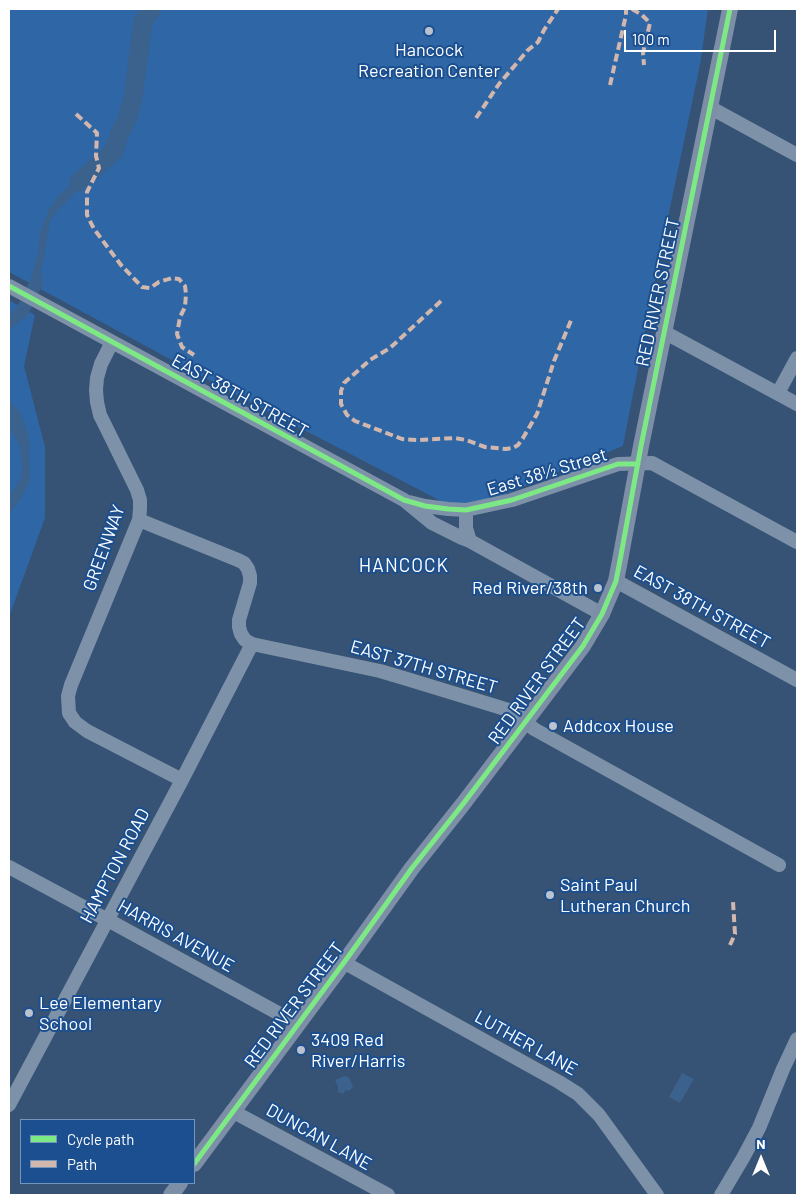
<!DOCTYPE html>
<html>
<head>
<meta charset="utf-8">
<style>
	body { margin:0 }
	#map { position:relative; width:806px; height:1204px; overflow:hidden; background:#365274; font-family:Barlow,sans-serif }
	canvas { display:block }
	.frame { position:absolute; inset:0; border:10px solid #fff; pointer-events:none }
	.legend { position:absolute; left:20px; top:1119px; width:175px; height:65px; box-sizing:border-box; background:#1b4f8f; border:1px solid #7695bc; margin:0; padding:6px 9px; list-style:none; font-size:15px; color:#fff }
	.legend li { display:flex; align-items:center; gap:10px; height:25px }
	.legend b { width:25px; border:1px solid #7695bc }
	.north { position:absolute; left:736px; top:1134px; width:50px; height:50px; -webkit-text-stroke:4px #1b4f8f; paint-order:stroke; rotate:0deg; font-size:14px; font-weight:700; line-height:20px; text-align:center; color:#fff }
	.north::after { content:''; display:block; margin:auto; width:18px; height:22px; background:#fff; clip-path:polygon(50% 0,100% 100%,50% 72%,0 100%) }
	.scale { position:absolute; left:624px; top:30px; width:152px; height:22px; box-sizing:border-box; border:2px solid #fff; border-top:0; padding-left:6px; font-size:15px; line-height:18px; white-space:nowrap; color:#fff; -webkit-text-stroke:4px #1b4f8f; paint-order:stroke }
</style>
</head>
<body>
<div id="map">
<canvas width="806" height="1204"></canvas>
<div class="frame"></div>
<ul class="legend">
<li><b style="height:6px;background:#7ce984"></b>Cycle path</li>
<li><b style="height:6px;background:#d1b7ad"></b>Path</li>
</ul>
<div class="north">N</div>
<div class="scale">100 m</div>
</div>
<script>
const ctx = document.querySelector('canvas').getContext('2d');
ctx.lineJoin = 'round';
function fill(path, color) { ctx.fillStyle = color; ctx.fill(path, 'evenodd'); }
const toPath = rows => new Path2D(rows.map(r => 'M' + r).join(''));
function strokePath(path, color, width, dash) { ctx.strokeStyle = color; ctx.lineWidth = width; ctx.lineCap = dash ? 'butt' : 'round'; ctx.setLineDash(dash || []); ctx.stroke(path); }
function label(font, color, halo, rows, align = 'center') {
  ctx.font = font + ' Barlow,sans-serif'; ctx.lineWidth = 4; ctx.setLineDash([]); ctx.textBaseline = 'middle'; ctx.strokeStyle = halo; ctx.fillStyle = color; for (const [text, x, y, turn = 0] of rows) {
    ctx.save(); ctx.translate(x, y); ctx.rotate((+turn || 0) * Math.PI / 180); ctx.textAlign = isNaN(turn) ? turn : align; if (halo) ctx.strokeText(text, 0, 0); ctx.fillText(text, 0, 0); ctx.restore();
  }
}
fill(toPath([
	[9,9,708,9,700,65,658,265,623,446,466,510,458,510,227,390,9,272],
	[9,300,35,315,24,366,45,447,45,518,9,617]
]), '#2f66a5');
fill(toPath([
	[125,110,128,110,131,113,130,119,122,140,120,147,117,148,116,153,109,161,102,166,99,159,100,156,112,144,122,121,124,112],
	[94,160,98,168,96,172,57,211,50,221,42,267,41,270,43,284,28,315,9,330,9,315,11,314,17,307,31,278,38,253,40,232,49,209,60,194,84,173],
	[9,401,20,412,29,437,30,480,22,497,9,514,9,496,15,488,21,477,22,466,19,444,9,427],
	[682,1073,694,1079,680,1103,669,1097],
	[344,1076,348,1077,350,1079,353,1087,349,1091,346,1090,343,1094,338,1092,338,1086,335,1081,337,1079]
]), '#3b618d');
strokePath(toPath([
	[79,182,114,151,118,138,127,119,133,98,143,21,152,9]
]), '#3b618d', 19);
strokePath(toPath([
	[711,108,797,155],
	[9,286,404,500,432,523,462,538,470,541,602,614],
	[664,332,797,404],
	[112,342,101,364,97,378,96,390,97,402,100,415,137,490,140,500,140,509,139,520,71,685,68,696,69,713,75,722,87,731,182,780],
	[778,393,797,358],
	[409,502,425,506,448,509,466,510,512,500,618,464,652,463,797,542],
	[466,510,466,528,470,541],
	[139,520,238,560,244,563,248,569,250,576,250,583,239,620,239,627,241,634,245,640,252,644,380,671,407,679,515,712,534,729,779,865],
	[616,581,797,680],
	[9,867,117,925,298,1024],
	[343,962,559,1082,578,1094,599,1115,657,1195],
	[9,1105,182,780,252,644],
	[232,1111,388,1195],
	[721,1195,743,1158,759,1128,783,1069,797,1039]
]), '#7d92a8', 14);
strokePath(toPath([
	[194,1164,348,957,412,868,463,804,583,646,602,614,616,581,621,555,641,446,730,9],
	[171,1195,180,1183]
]), '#7d8ea7', 16);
strokePath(toPath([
	[632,9,642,15,650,23,643,53,644,65],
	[610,85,626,15,626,9],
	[76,114,97,133,96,156,99,168,87,192,87,215,94,229,121,265,142,287,150,288,159,282,172,278,179,279,185,286,186,294,185,307,180,317,177,334,182,347,194,355],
	[476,118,499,84,528,50,538,42,544,30,558,9],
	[441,301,390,348,370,360,344,383,341,391,341,404,347,415,355,421,402,439,418,440,455,438,466,440,485,447,506,449,513,448,518,445,523,438,537,414,554,361,572,318],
	[730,945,735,934,733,902]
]), '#d1b7ad', 4, [8, 4]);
strokePath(toPath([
	[9,286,404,500,425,506,448,509,466,510,512,500,618,464,638,464],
	[194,1164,348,957,412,868,463,804,583,646,602,614,616,581,621,555,641,446,730,9]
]), '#7ce984', 5);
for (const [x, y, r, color] of [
	[429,31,5,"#b9c2ce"],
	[598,588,5,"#b9c2ce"],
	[553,726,5,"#b9c2ce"],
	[550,895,5,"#b9c2ce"],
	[29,1013,5,"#b9c2ce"],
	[301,1050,5,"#b9c2ce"]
]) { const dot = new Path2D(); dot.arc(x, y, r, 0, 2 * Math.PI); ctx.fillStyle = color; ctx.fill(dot); strokePath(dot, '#1b4f8f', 2); }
label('18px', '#fff', '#1b4f8f', [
	["Hancock",429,50,"center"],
	["Recreation Center",429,71,"center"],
	["Red River/38th",588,588,"right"],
	["Addcox House",563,726],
	["Saint Paul",560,885],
	["Lutheran Church",560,906],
	["Lee Elementary",39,1003],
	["School",39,1024],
	["3409 Red",311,1040],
	["River/Harris",311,1061]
], 'left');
label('18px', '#fff', '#1b4f8f', [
	["RED RIVER STREET",658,292,-78],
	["EAST 38TH STREET",240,396,29],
	["East 38½ Street",547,472,-17],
	["GREENWAY",104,548,-70],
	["EAST 38TH STREET",702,607,29],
	["EAST 37TH STREET",424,667,16],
	["RED RIVER STREET",537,681,-54],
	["HAMPTON ROAD",115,866,-62],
	["HARRIS AVENUE",176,936,29],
	["RED RIVER STREET",294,1005,-53],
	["LUTHER LANE",526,1043,29],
	["DUNCAN LANE",319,1137,29]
]);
ctx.letterSpacing = '1px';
label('19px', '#fff', '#1b4f8f', [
	["HANCOCK",404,566]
]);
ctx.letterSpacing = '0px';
</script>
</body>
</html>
